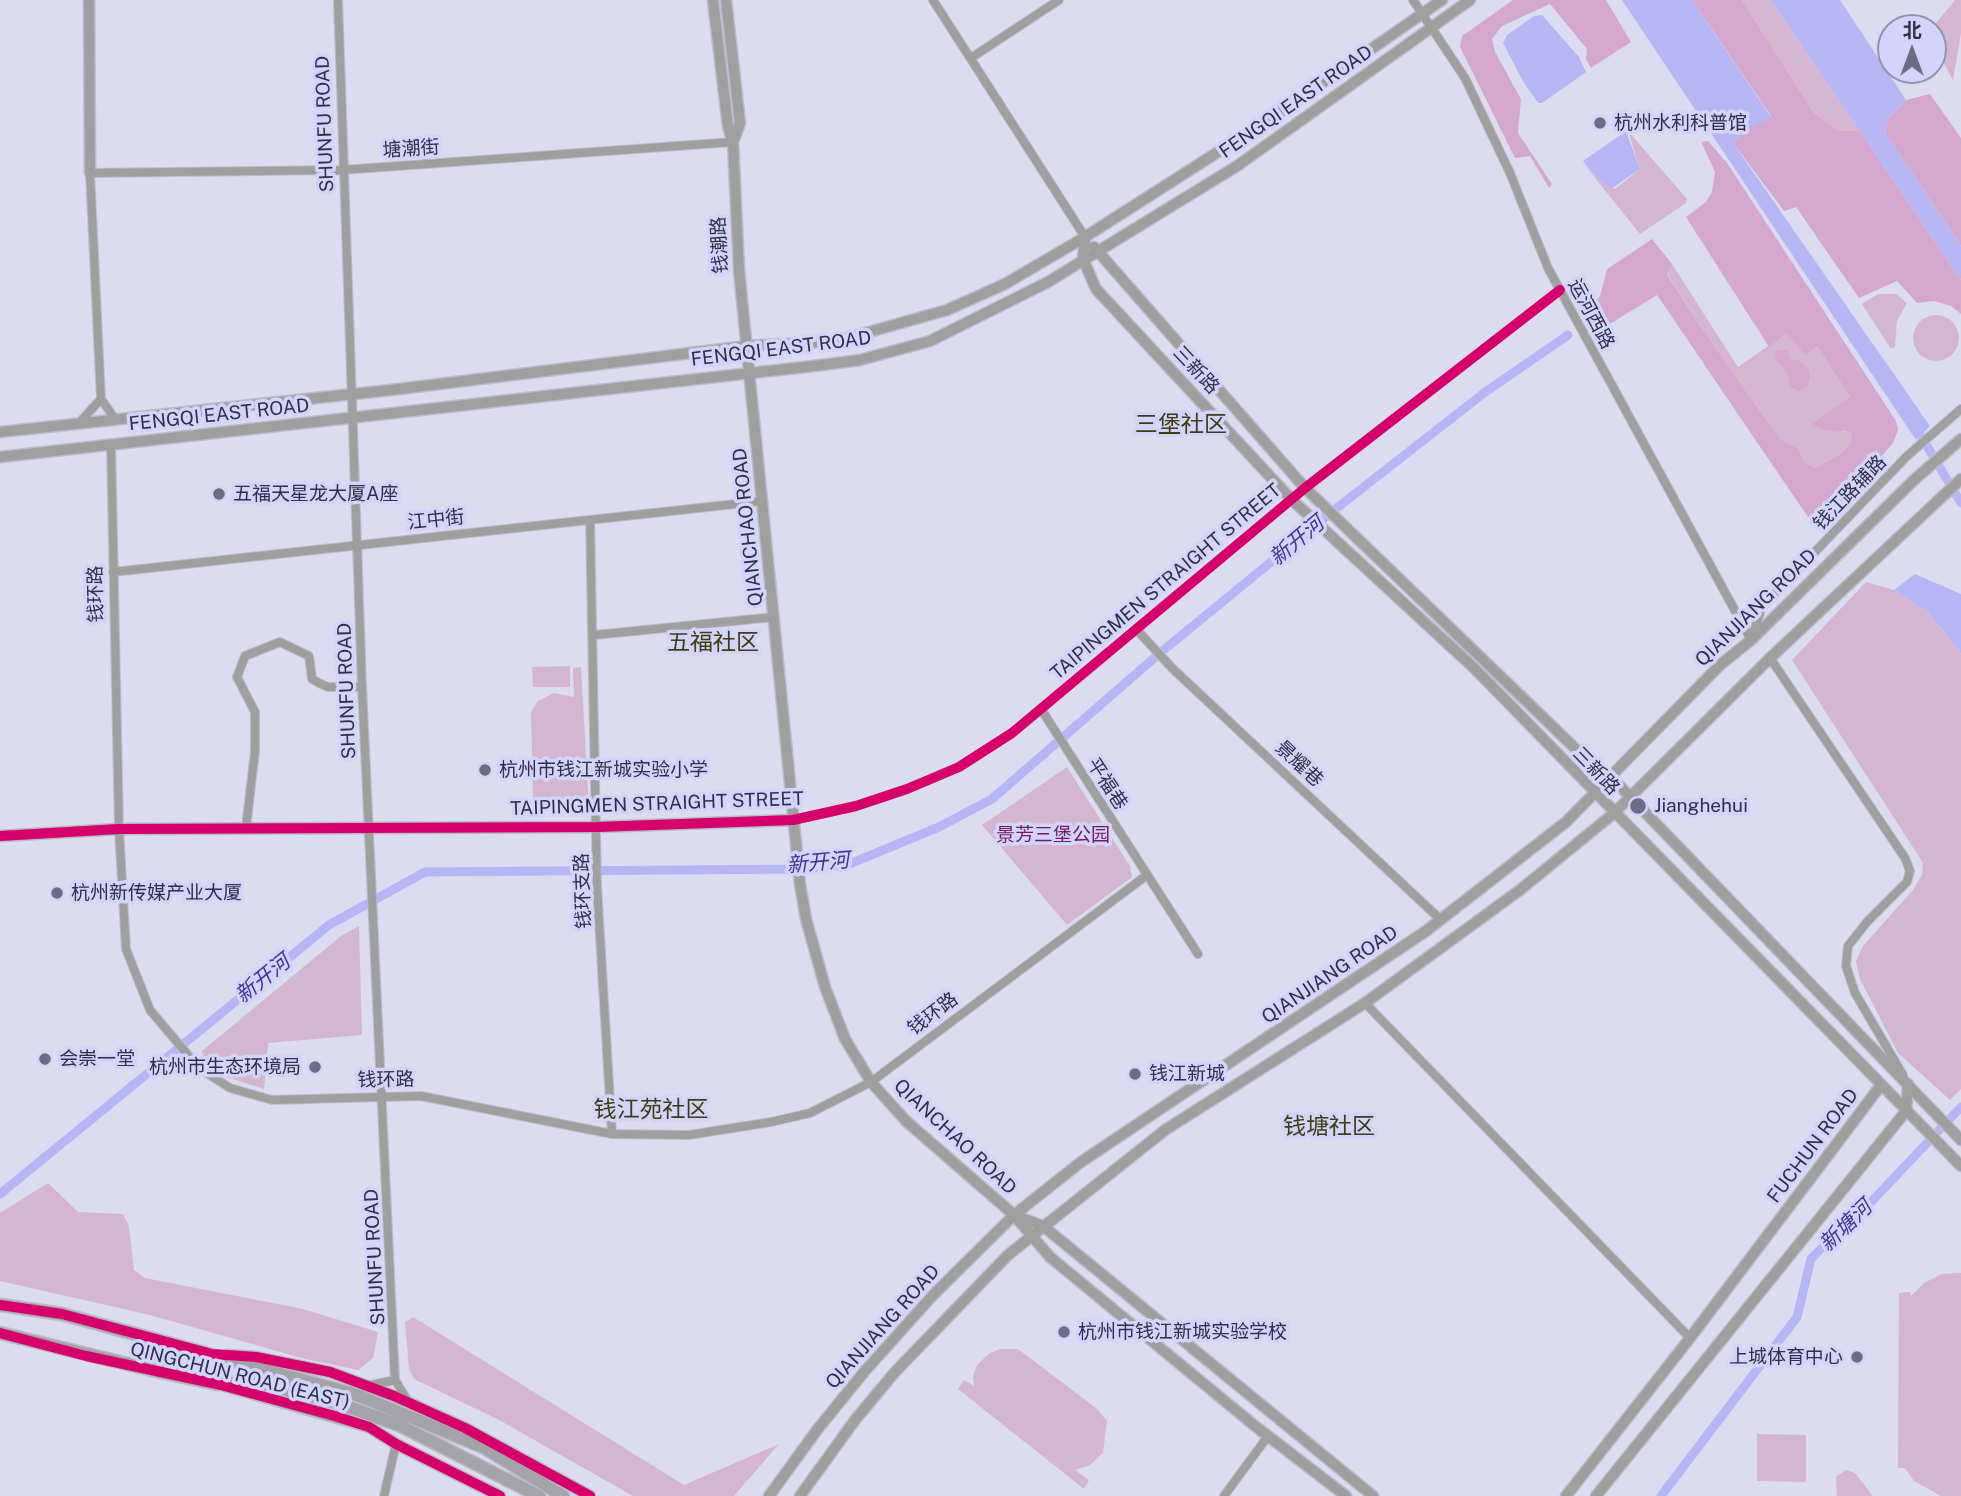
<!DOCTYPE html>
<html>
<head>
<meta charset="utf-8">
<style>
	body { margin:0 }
	#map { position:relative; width:1961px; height:1496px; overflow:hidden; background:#dcdcf1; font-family:"Public Sans","Noto Sans SC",sans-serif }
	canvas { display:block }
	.north { position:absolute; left:1877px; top:14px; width:70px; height:70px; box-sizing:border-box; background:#d3d4fa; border:2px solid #9192b2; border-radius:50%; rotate:0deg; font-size:19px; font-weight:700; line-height:28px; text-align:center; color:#2f2f47 }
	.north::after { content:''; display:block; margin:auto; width:24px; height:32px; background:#6c6c82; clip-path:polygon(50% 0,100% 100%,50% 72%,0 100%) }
</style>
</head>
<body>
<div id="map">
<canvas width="1961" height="1496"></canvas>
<div class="north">北</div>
</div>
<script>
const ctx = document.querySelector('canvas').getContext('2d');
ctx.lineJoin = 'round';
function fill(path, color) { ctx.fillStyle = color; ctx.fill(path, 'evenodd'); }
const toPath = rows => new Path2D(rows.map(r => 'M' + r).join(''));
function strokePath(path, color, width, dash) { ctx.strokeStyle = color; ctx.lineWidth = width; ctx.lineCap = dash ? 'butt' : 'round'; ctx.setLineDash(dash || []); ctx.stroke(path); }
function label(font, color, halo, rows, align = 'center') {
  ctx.font = font + ' "Public Sans","Noto Sans SC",sans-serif'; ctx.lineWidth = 7; ctx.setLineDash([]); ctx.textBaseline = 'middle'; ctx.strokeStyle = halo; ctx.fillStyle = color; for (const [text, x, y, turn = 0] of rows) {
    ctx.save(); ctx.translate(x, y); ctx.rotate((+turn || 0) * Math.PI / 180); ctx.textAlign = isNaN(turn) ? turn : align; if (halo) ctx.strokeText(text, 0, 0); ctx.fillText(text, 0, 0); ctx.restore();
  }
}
fill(toPath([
	[1742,0,1771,0,1860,131,1839,131,1814,113],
	[1955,0,1961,0,1961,33,1953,80,1933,44,1932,28],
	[1628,131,1687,199,1686,203,1640,234,1583,163,1595,176,1615,189,1640,169],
	[1672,264,1738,367,1787,333,1817,346,1850,397,1842,432,1852,432,1853,441,1841,453,1815,468,1804,462,1799,449,1780,439,1698,323,1667,273],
	[1878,294,1896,294,1907,303,1897,321,1895,347,1891,349,1862,304],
	'1913 338a23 23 0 1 1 46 0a23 23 0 1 1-46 0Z',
	[1866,582,1894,590,1928,612,1961,654,1961,1089,1950,1100,1898,1053,1860,979,1856,961,1863,946,1913,890,1922,875,1923,863,1792,660],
	[570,666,570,687,533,687,532,667],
	[581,667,589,810,581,810,581,804,568,811,555,810,541,805,533,797,531,712,538,701,554,693,574,697,573,668],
	[1067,767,1130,866,1132,877,1067,925,982,825],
	[359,926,362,1035,268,1043,264,1089,223,1076,205,1063,202,1051,341,936],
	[48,1183,78,1212,123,1214,129,1226,134,1270,145,1278,303,1309,378,1332,373,1358,358,1370,305,1359,150,1315,0,1281,0,1213],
	[1961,1273,1961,1496,1941,1496,1914,1481,1905,1468,1898,1468,1899,1293,1910,1292,1911,1296,1924,1283,1942,1274],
	[413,1317,684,1485,779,1444,734,1496,633,1496,499,1420,414,1379,409,1369,405,1322],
	[1000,1349,1018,1349,1096,1408,1107,1421,1103,1453,1090,1465,1075,1470,1089,1480,1084,1489,958,1389,964,1380,974,1386,973,1376,977,1365,990,1353],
	[1757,1434,1806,1435,1806,1482,1757,1481],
	[1846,1470,1855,1473,1873,1496,1837,1496,1836,1477]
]), '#d4b6d1');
fill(toPath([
	[1513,0,1606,0,1631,42,1591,68,1586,59,1587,49,1550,4,1502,26,1492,39,1495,52,1521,99,1518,133,1552,184,1549,188,1530,156,1515,158,1460,47,1462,36],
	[1692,0,1742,0,1814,113,1839,131,1860,131,1961,280,1961,314,1951,306,1934,301,1917,303,1897,281,1859,298,1796,207,1784,211,1733,143,1746,131,1771,116],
	[1930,94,1961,138,1961,246,1885,133,1887,119,1906,100],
	[1708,141,1727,163,1896,421,1898,430,1893,443,1825,522,1814,526,1657,295,1605,327,1591,306,1600,296,1607,269,1652,239,1672,264,1667,274,1698,323,1780,439,1799,449,1804,462,1815,468,1841,453,1852,442,1851,432,1824,430,1812,424,1850,397,1817,346,1805,355,1787,333,1769,347,1686,217,1706,202,1712,192,1715,172,1701,142],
	[1788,349,1789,359,1798,360,1808,368,1810,377,1807,387,1800,391,1791,387,1787,371,1775,359,1776,351]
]), '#d4a8cc');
fill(toPath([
	[1622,0,1692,0,1771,117,1746,131,1733,143,1930,426,1916,440],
	[1771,0,1840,0,1906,100,1887,119,1885,133,1961,246,1961,280],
	[1542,15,1579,57,1586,72,1542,103,1538,103,1524,83,1503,43,1507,35,1534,16],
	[1626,131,1640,169,1611,189,1595,176,1583,161],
	[1915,574,1961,594,1961,654,1928,612,1894,590]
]), '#b7b6f5');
strokePath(toPath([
	[1915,426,1961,503],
	[0,1194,329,925,425,872,802,869,847,865,939,827,992,799,1160,653,1333,511,1484,393,1568,335],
	[1661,1496,1797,1317,1811,1259,1836,1233,1856,1218,1961,1107]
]), '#b7b6f5', 9);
const street = toPath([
	[338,0,362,687,395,1380],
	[933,0,1085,237],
	[1413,0,1465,78,1510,173,1548,268,1751,640],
	[971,58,1059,0],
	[115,419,101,399,90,173,342,170,733,142],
	[79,423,101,399],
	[111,444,119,829,126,949,150,1010,199,1068,230,1088,272,1100,421,1096,612,1134,689,1135,771,1122,810,1113,871,1082,1147,875],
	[590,520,597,887,612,1134],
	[113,572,763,501],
	[1137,630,1172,668,1441,920],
	[595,635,774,617],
	[1752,637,1762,607,1907,456,1961,409],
	[1770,658,1905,858,1910,871,1907,882,1867,922,1848,946,1846,966,1855,993,1903,1075],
	[1041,709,1198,954],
	[793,820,856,806,907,789,959,767,1012,733,1305,488,1560,290],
	[246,828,255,751,255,712,237,677,245,656,280,642,309,656,312,679,319,683,328,687,362,687],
	[1365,1003,1690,1338],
	[395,1380,409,1403],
	[367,1386,395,1380],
	[384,1496,396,1444],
	[1224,1496,1268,1436]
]);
const secondary = toPath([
	[89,0,90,173],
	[713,0,728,127,733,142,739,270,800,884,806,919,825,987,845,1039,871,1082,906,1121,1014,1215,1050,1257,1255,1426,1346,1496],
	[726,0,740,123,733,142],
	[1085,237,1083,259,1096,289,1291,499,1474,668,1961,1166],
	[1094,247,1305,488,1608,780],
	[0,432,391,390,747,346,837,341,947,310,1005,284,1085,237,1279,113,1442,0],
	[0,457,814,366,860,360,930,341,1048,282,1237,166,1470,0],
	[1611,777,1961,1140],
	[0,836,119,829,597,827,793,820],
	[1016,1216,1043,1226,1373,1496],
	[227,1355,256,1357,330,1372,394,1396,465,1428,590,1496],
	[225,1386,369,1427,396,1444,500,1496],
	[769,1496,817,1430,864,1372,934,1294,1014,1215,1081,1162,1426,931,1566,822,1720,665,1751,640,1914,480,1961,439],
	[800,1496,855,1420,895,1372,1008,1255,1165,1130,1365,1003,1520,890,1613,814,1770,658,1961,479],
	[1566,1496,1690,1338,1881,1085],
	[1596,1496,1906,1111,1908,1084]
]);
const primary = toPath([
	[0,1305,62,1314,357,1395,483,1447,563,1496],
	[0,1333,165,1373,217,1384,255,1382,337,1403,399,1425,539,1496]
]);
strokePath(street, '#bbbbcd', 10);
strokePath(secondary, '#bbbbcd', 13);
strokePath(primary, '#bbbbcd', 15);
strokePath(street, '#a09f9f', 8);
strokePath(secondary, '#a09fa0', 10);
strokePath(primary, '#a5a3aa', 12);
strokePath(toPath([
	[0,836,119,829,597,827,793,820,856,806,907,789,959,767,1012,733,1305,488,1560,290],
	[0,1305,62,1314,212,1354,256,1357,330,1372,394,1396,465,1428,590,1496],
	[0,1333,86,1356,217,1384,335,1416,369,1427,396,1444,500,1496]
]), '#d6006c', 10);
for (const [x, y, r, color] of [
	[1600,123,7,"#6c6c82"],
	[219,494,7,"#6c6c82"],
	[485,770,7,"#6c6c82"],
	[1638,806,9,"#6c6c82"],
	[57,893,7,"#6c6c82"],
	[45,1059,7,"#6c6c82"],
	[315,1067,7,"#6c6c82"],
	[1135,1074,7,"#6c6c82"],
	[1064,1332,7,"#6c6c82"],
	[1857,1357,7,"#6c6c82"]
]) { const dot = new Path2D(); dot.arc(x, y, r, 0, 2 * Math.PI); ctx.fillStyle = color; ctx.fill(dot); strokePath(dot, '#d3d4fa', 2.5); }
label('19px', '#2f2f47', '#d3d4fa', [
	["FENGQI EAST ROAD",1296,102,-35],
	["SHUNFU ROAD",325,124,-92],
	["塘潮街",411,149,-4],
	["钱潮路",720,245,-93],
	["运河西路",1591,314,62],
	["FENGQI EAST ROAD",781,349,-7],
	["三新路",1196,370,47],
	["FENGQI EAST ROAD",219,415,-6],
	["钱江路辅路",1850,493,-46],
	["江中街",436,520,-6],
	["QIANCHAO ROAD",748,527,-96],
	["TAIPINGMEN STRAIGHT STREET",1166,582,-40],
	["钱环路",96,594,-91],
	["QIANJIANG ROAD",1756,608,-44],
	["SHUNFU ROAD",347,691,-92],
	["景耀巷",1299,764,43],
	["三新路",1596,771,46],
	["平福巷",1107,784,57],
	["TAIPINGMEN STRAIGHT STREET",657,804,-2],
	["钱环支路",583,891,-92],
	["QIANJIANG ROAD",1330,975,-34],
	["钱环路",933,1014,-37],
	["钱环路",386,1080,-1],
	["QIANCHAO ROAD",955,1137,43],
	["FUCHUN ROAD",1813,1146,-53],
	["SHUNFU ROAD",375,1257,-93],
	["QIANJIANG ROAD",883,1327,-48],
	["QINGCHUN ROAD (EAST)",240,1376,14]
]);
label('19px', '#2f2f47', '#d3d4fa', [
	["杭州水利科普馆",1614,123],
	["五福天星龙大厦A座",233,494],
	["杭州市钱江新城实验小学",499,770],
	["Jianghehui",1654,806],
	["杭州新传媒产业大厦",71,893],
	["会崇一堂",59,1059],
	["杭州市生态环境局",301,1067,"right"],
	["钱江新城",1149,1074],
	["杭州市钱江新城实验学校",1078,1332],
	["上城体育中心",1843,1357,"right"]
], 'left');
label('19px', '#761859', '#d3d4fa', [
	["景芳三堡公园",1053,835]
]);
label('italic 21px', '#413590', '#d3d4fa', [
	["新开河",1297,541,-40],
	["新开河",818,863,-5],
	["新开河",263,979,-39],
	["新塘河",1846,1226,-44]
]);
label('23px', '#403c12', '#d3d4fa', [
	["三堡社区",1181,425],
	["五福社区",713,643],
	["钱江苑社区",651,1110],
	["钱塘社区",1329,1127]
]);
</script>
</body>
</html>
